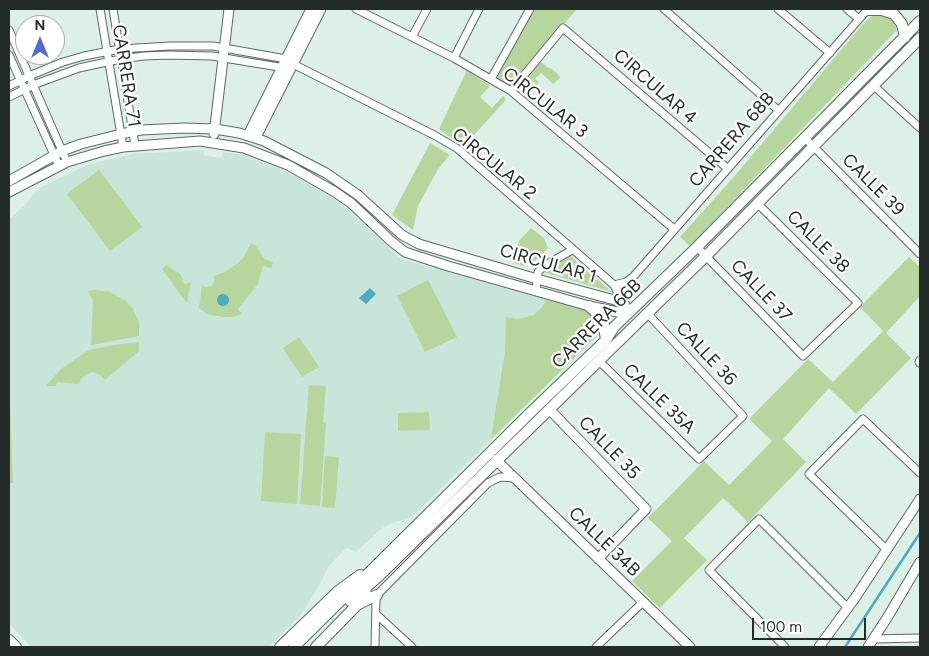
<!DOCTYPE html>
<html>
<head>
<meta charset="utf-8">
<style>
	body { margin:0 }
	#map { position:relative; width:929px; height:656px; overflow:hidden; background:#dcf0e8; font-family:Figtree,sans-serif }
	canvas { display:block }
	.frame { position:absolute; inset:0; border:10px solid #242c29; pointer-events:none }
	.north { position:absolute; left:15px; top:15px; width:50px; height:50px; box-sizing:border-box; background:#fff; border:1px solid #a7aba9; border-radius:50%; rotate:0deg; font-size:14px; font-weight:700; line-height:20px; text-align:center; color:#242c29 }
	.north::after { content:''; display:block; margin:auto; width:18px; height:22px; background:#5167dc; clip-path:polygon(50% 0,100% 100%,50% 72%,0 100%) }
	.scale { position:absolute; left:752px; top:618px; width:114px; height:22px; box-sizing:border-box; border:2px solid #242c29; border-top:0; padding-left:6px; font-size:15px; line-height:18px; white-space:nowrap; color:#242c29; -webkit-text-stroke:4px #fff; paint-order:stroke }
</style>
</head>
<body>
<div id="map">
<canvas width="929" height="656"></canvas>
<div class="frame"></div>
<div class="north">N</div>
<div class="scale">100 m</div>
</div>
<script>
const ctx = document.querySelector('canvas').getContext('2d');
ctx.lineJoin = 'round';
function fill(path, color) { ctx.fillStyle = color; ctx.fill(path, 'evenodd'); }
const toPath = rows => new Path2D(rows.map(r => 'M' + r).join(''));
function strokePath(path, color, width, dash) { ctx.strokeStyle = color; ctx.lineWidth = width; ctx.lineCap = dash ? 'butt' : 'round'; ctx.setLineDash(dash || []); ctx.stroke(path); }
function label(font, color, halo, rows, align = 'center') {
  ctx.font = font + ' Figtree,sans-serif'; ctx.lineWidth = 4.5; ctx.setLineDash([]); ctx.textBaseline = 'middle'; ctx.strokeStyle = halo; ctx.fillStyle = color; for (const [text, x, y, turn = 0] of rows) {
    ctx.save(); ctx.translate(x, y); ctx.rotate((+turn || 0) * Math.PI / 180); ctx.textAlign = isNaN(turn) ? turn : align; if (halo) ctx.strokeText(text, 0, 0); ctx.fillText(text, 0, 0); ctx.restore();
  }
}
fill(toPath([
	[204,150,204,155,222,158,223,152,242,155,286,171,332,197,350,211,401,259,567,305,599,334,415,514,407,519,394,522,382,528,356,552,346,548,329,566,317,589,301,615,269,647,31,647,9,623,9,219,23,207,39,188,89,164,133,154]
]), '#c9e5da');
fill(toPath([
	[533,9,577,9,511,86,495,77],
	[877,14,889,18,894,22,897,30,690,246,680,237,732,179,864,23,872,16],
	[541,62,550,69,551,68,559,75,560,78,553,84,541,73,535,79,539,82,537,85,527,76],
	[467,70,490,86,480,97,492,108,503,96,506,100,463,147,439,129],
	[430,143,450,155,438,169,418,206,413,230,392,215],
	[99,170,142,227,110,251,67,194],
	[531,228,544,238,548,248,540,257,531,263,524,266,514,263,519,241],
	[251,243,255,245,264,258,273,263,271,268,263,266,258,284,238,309,242,314,233,317,223,317,207,314,199,308,202,285,206,287,212,286,214,282,214,276,225,272,238,263,244,257],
	[571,256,579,264,612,292,543,272],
	[909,257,920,267,920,296,886,333,911,358,856,414,829,388,783,439,806,462,748,522,723,498,684,538,707,560,660,608,632,581,672,541,648,518,704,461,729,485,772,441,749,419,808,359,833,382,883,331,860,307],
	[167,265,180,274,185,284,191,282,187,303,179,293,162,269],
	[428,280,457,337,425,352,397,296],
	[96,290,110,292,126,301,133,309,139,322,139,336,91,345,93,301,88,291],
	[546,300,588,311,600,321,601,329,599,334,491,439,505,351,506,317,517,319,534,315,543,306],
	[299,337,319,367,302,377,283,348],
	[139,342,139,351,105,380,100,375,93,372,87,374,82,378,79,384,57,382,56,386,46,386,61,369,89,350,114,345],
	[9,378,13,483,9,483],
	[309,385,326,386,323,422,326,423,320,506,300,504],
	[429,412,430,430,398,431,398,413],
	[265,432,301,434,297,504,261,501],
	[325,456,339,457,335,508,322,507]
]), '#b7d69d');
fill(toPath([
	[370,288,376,294,366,304,359,298],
	'217 300a6 6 0 1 1 12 0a6 6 0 1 1-12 0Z'
]), '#4dacbd');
strokePath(toPath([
	[845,647,920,533]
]), '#4dacbd', 2.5);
const minor = toPath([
	[100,9,123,147],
	[113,9,135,145],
	[356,9,454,58,511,91,674,229],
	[664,9,778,110],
	[778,9,830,53],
	[847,9,859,19],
	[9,30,67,162],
	[412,37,427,9],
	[9,55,59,166],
	[454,58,479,9],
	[491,79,530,9],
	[9,86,29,76,63,62,84,56,120,49,170,46,213,46,286,59,295,62,297,66,436,136,458,149,614,285,622,302],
	[874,86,920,128],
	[511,91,563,28,727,168],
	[9,97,33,85,79,68,121,59,144,56,168,55,212,56,285,68],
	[805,138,920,254],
	[697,247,803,356,858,303,757,203],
	[614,285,626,282,633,277,868,9],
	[536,291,538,272,544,266,572,250],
	[920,360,919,362,920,363],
	[599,361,699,459,743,416,647,313],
	[886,549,809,474,863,419,920,473],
	[376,614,412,647],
	[873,639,920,638],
	[375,647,376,601,377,595,488,483,500,477,515,478],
	[596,647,643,602],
	[785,647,709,570,759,519,848,608]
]);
const tertiary = toPath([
	[214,134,229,9],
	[248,135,311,9],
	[256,137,321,9],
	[9,181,62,151,81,144,121,134,141,130,184,128,215,129,239,133,264,141,326,173,358,195,402,235,419,244,537,279,622,302,625,305,627,314,589,306,448,266,405,252,391,241,351,203,335,192,288,165,244,148,200,141,123,147,104,151,67,162,9,192],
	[549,409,646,509,598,559],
	[496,460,690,647],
	[819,647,855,598,920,499],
	[868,647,887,618,920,562]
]);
const secondary = toPath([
	[867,10,882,10,894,14,902,24,905,37],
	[589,306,603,319,606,340],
	[350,601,379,576,706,256,920,38],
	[359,604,377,595],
	[9,640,16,647],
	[280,647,338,591,360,575],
	[294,647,532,411,606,340,614,327,697,247,920,21],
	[316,647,356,606,366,593]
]);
strokePath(minor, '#5a6b65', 9);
strokePath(tertiary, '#5a6b65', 11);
strokePath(secondary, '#5a6b65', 12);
strokePath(minor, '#fff', 7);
strokePath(tertiary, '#fff', 9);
strokePath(secondary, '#fff', 10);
label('18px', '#242c29', '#fff', [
	["CARRERA 71",126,76,81],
	["CIRCULAR 4",655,87,41],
	["CIRCULAR 3",545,103,38],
	["CARRERA 68B",732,140,-49],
	["CIRCULAR 2",494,164,39],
	["CALLE 39",873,185,45],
	["CALLE 38",818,242,45],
	["CIRCULAR 1",548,264,16],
	["CALLE 37",761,291,46],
	["CARRERA 66B",597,324,-45],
	["CALLE 36",706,354,47],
	["CALLE 35A",659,399,44],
	["CALLE 35",609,448,46],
	["CALLE 34B",604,542,44]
]);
</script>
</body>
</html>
